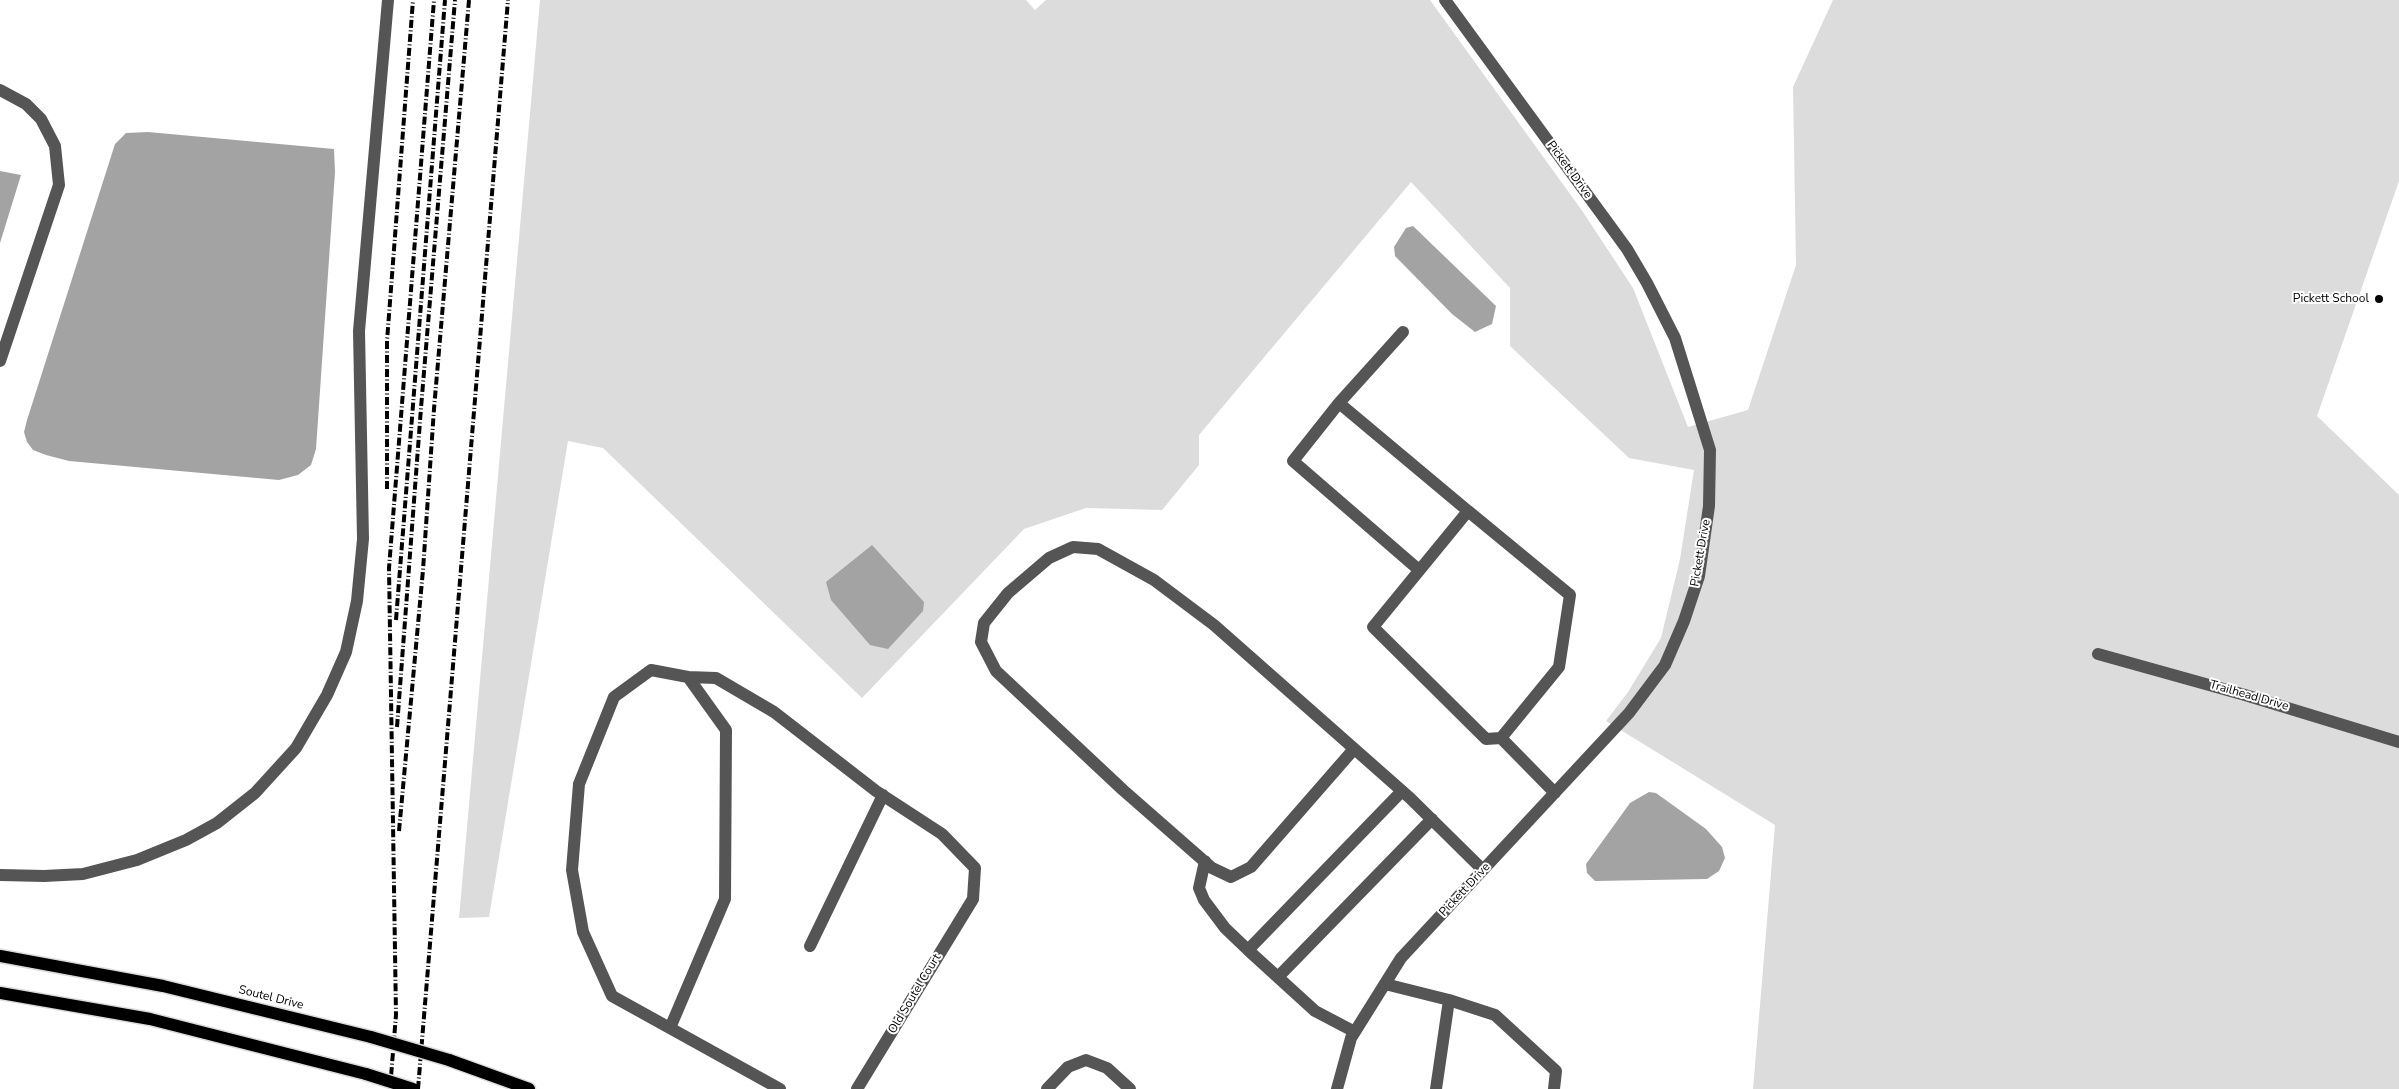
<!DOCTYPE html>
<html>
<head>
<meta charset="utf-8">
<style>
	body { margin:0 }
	canvas { display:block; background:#fff }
</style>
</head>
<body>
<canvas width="2399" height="1089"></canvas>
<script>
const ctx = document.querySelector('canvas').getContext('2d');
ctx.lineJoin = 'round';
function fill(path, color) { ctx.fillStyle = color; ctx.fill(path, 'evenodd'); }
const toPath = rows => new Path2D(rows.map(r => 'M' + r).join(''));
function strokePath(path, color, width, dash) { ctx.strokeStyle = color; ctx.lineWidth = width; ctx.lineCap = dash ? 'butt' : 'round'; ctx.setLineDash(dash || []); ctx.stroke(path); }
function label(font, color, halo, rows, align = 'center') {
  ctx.font = font + ' "Nunito Sans",sans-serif'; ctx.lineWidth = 4; ctx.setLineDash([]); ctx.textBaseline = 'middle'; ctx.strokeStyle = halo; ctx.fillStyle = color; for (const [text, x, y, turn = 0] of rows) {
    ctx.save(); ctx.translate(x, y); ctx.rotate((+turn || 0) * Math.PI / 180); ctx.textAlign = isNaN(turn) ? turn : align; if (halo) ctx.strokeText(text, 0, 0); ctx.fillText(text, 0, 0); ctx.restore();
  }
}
fill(toPath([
	[540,0,1026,0,1035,10,1046,0,1430,0,1583,212,1633,288,1688,427,1748,410,1796,265,1793,87,1833,0,2399,0,2399,181,2317,416,2399,495,2399,1089,1753,1089,1775,825,1606,721,1628,692,1661,638,1680,559,1694,470,1629,458,1510,346,1510,288,1411,182,1199,435,1199,465,1162,510,1086,508,1024,529,862,698,603,448,568,441,489,917,459,918]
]), '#dcdcdc');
fill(toPath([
	[148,132,334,149,335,172,316,449,311,465,298,475,279,480,69,461,46,455,33,450,27,442,24,432,27,420,115,144,126,133],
	[0,171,21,175,0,243],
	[1413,226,1496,306,1492,324,1475,332,1452,314,1395,256,1394,247,1406,228],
	[872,545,924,602,923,611,888,649,870,645,831,600,826,582],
	[1649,792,1656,793,1706,829,1722,847,1725,858,1719,871,1707,879,1595,881,1587,873,1586,864,1630,803]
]), '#a3a3a3');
const major = toPath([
	[0,956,163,986,371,1037],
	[0,993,150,1019,366,1074],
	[449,1060,529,1089]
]);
strokePath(major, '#dbdbdb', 15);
strokePath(toPath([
	[0,90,26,104,41,119,55,146,59,185,0,361],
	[1403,332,1339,403,1468,511],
	[1339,403,1293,461,1419,570],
	[2098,654,2245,695,2399,742],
	[688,677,716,678,774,712,876,791,942,834,975,868,973,899,857,1089],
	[1501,738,1486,739,1373,627,1468,511,1570,595,1559,667,1501,738,1555,793],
	[1354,749,1251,867,1231,877,1212,868,1123,790,996,671,981,642,984,623,1008,593,1049,558,1073,547,1098,549,1154,580,1214,625,1410,798,1483,870],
	[1205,861,1199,888,1204,900,1225,928,1248,950],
	[0,875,44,876,83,874,137,860,186,840,217,823,255,793,296,748,327,695,346,652,357,601,363,539,359,331,388,0],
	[810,946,883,795],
	[1278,977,1432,819],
	[1385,984,1449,1000,1495,1015,1556,1071,1554,1089],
	[670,1028,725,899,726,730,688,677,651,670,614,697,579,784,572,870,583,932,612,996,780,1089],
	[1355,1032,1315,1011,1248,950,1402,791],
	[1047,1089,1068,1067,1086,1060,1107,1068,1130,1089],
	[1337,1089,1351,1038,1401,958,1629,713,1665,665,1684,621,1699,576,1709,506,1710,450,1675,338,1647,283,1627,249,1445,0],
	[1436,1089,1449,1000]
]), '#555', 12);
strokePath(major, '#000', 12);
strokePath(toPath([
	[387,489,387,341,413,0],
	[396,620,445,0],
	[397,727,421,408,455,0],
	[399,831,423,570,434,409,469,0],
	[390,1089,396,1015,389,568,434,0],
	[418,1089,508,0]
]), '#000', 4, [8, 2.5, 1, 2.5]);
const majorBridge = toPath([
	[371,1037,449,1060],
	[366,1074,413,1089]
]);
strokePath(majorBridge, '#dbdbdb', 15, []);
strokePath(majorBridge, '#000', 12);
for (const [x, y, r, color] of [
	[2379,299,5,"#000"]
]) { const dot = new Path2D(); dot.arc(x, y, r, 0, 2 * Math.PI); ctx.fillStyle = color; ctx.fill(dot); strokePath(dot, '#fff', 2); }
label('12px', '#000', '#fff', [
	["Pickett Drive",1569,170,54],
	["Pickett Drive",1701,553,-80],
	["Trailhead Drive",2249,696,16],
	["Pickett Drive",1465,890,-47],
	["Old Soutel Court",915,994,-59],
	["Soutel Drive",271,998,14]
]);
label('12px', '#000', '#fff', [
	["Pickett School",2369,299]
], 'right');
</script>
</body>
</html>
